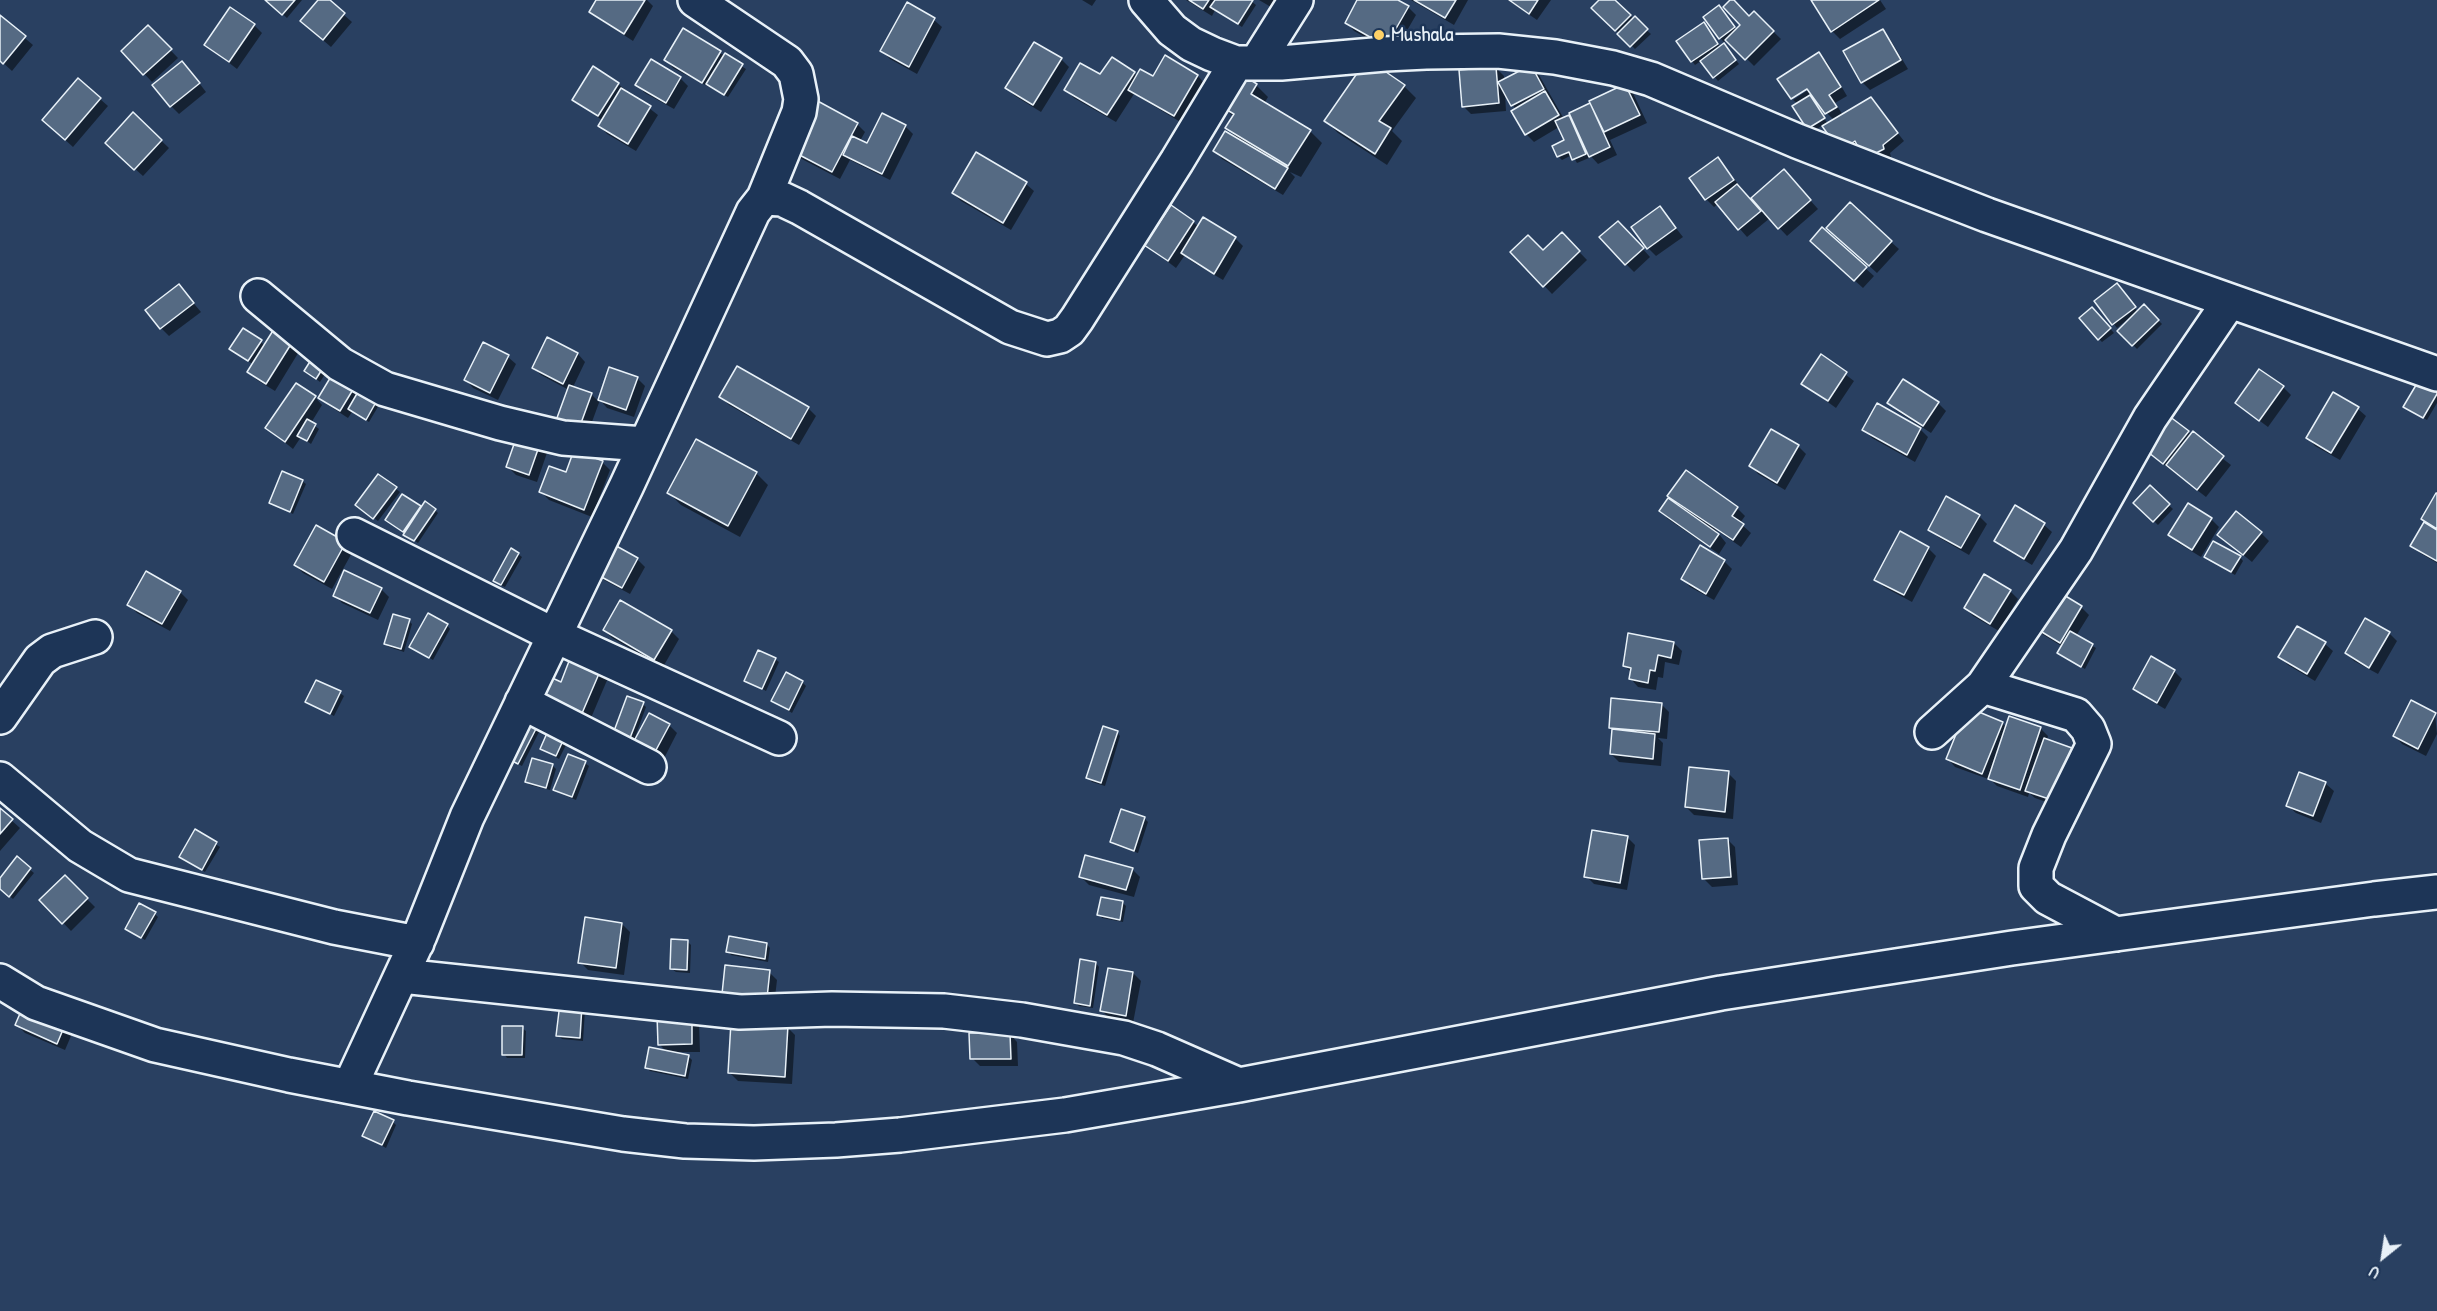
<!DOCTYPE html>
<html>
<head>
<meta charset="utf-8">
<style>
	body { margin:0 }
	#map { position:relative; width:2437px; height:1311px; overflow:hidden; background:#294061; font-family:"Patrick Hand",sans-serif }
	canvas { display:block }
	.north { position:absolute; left:2353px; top:1227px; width:60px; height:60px; -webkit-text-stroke:4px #1d3557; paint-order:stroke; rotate:210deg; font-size:16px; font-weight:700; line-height:24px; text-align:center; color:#e8f1f8 }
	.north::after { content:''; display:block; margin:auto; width:21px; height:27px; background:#e8f1f8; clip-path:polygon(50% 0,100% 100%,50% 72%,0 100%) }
</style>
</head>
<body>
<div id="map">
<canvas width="2437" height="1311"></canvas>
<div class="north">U</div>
</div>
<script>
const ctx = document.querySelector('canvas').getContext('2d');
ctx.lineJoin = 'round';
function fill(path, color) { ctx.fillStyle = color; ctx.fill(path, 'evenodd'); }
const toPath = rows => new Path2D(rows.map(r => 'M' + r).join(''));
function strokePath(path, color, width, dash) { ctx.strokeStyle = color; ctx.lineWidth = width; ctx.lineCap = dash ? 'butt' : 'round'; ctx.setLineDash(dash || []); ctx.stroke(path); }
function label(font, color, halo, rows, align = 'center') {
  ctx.font = font + ' "Patrick Hand",sans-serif'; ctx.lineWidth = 5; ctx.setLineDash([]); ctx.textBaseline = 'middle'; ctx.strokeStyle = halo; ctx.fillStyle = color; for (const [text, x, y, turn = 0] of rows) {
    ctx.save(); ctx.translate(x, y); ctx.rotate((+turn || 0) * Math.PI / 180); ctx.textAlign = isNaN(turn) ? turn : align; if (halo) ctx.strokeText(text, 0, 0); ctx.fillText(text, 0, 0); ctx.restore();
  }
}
fill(toPath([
	[267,0,302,0,287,18],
	[320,0,327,0,352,22,331,47,310,29],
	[598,0,647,0,653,6,633,41,599,19,591,11],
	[1082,0,1096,0,1092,6],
	[1186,0,1250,0,1256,5,1242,27,1215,10,1212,16],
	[1259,0,1282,0,1276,10],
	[1359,0,1395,0,1408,7,1416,15,1394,53,1354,31,1347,23],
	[1411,0,1468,0,1454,25],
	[1508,0,1551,0,1537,20],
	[1601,0,1612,0,1651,34,1635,49,1593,8],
	[1732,0,1750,18,1754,13,1781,39,1754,66,1727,39,1724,42,1720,38,1722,10,1737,31,1742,25],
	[1814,0,1880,0,1886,9,1840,39,1832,31],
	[907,4,934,20,942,27,917,74,890,59,882,51],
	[0,17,33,45,12,71,0,60],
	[254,25,262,33,237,69,206,45],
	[148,27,178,58,152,82,123,51],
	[1707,27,1721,48,1727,49,1739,64,1718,81,1701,61,1695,65,1692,61],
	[683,30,746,69,728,97,673,68,666,60],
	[1882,31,1890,39,1908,69,1870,90,1862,82],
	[1819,54,1827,62,1847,96,1835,103,1843,115,1871,99,1904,141,1890,153,1891,157,1873,166,1841,150,1823,125,1812,132,1809,128,1798,104,1793,100,1814,86],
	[1815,97,1827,113,1834,120,1828,124,1811,99],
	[1166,58,1198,76,1205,84,1182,123,1134,94,1116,122,1074,98,1066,90,1101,76,1134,73,1137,76,1154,78],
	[1061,59,1069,67,1041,112,1015,96,1007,88],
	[1531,67,1539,75,1564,119,1568,117,1575,124,1571,114,1625,86,1633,93,1647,123,1610,140,1617,155,1598,164,1587,152,1589,158,1577,163,1572,155,1562,160,1559,157,1554,146,1566,141,1559,127,1534,142,1526,134,1516,110,1505,92,1506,111,1471,114,1463,106,1496,68,1504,76,1504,81],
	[190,71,206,92,179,114,171,106],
	[680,78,688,86,674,109,645,93,637,85],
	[618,84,658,115,636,151,607,134,600,126,603,121,574,99],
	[1256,85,1268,97,1264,104,1310,131,1322,143,1301,177,1290,172,1295,177,1283,195,1222,159,1215,151,1237,138,1227,128,1234,117,1217,102],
	[1404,86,1416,98,1392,131,1402,141,1387,165,1338,133,1326,121],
	[100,99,108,106,73,147,52,128],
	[133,114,169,148,143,176,114,150],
	[857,124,865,132,860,141,867,145,905,126,913,134,890,180,850,160,840,179,798,157,790,149],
	[1718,159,1751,200,1784,171,1818,209,1787,236,1770,218,1747,237,1718,204,1714,207,1706,199],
	[1026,184,1034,191,1011,230,961,201,953,193],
	[1660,208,1683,237,1656,256,1648,248],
	[1203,219,1236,239,1243,246,1223,280,1191,261,1185,255,1176,268,1146,245,1193,222,1199,227],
	[1822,229,1874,276,1863,288,1820,249],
	[1626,230,1650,257,1634,272,1626,264],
	[1562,234,1587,260,1552,294,1512,252,1543,252],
	[1836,236,1891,242,1899,249,1877,273],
	[179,286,201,312,169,336,161,328],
	[2120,289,2138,312,2144,306,2162,324,2137,349,2119,331,2130,320,2129,318,2117,328,2096,301],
	[2096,312,2114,333,2102,342,2099,339],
	[275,331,300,350,275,391,257,380,249,372,254,365,235,352,261,342,265,346],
	[548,339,578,354,585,362,573,387,591,394,599,402,610,369,637,378,645,386,634,417,607,408,600,400,585,441,569,390,541,375,534,368],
	[484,344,508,357,516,364,498,400,473,388,466,380],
	[1821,356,1854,381,1836,408,1803,384],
	[331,365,320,382,306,371],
	[338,367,382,400,369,422,352,412,348,418,328,405,320,397],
	[2437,385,2437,403,2427,420,2409,410],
	[2283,387,2291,395,2268,427,2236,403],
	[315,397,322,405,311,423,319,429,311,444,301,437,293,449,267,428],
	[721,397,808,408,816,416,799,445,729,405],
	[1889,403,1938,403,1946,411,1931,433,1897,411],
	[2358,409,2366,416,2340,460,2315,446,2308,438],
	[2166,415,2231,465,2206,497,2149,453],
	[1918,427,1928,437,1915,462,1872,438,1864,430],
	[520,431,549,447,537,482,516,475,508,467],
	[1798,446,1806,454,1785,490,1758,474,1751,466],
	[602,462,610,470,592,517,549,500,541,492,566,474],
	[756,473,768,485,740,537,681,505,669,493],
	[379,476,400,492,378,521,361,509],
	[302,481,306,484,293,514,271,503],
	[2150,488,2173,509,2158,525,2135,503],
	[2437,495,2437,563,2420,553,2412,545,2426,522,2423,519],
	[1669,496,1737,508,1745,516,1740,523,1751,533,1741,547,1715,529,1726,543,1719,554,1668,519,1661,511,1681,507],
	[420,507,422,509,435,510,438,513,418,543,390,523],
	[2015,507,2044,525,2052,532,2032,565,2004,548,1996,540],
	[1979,516,1987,524,1969,555,1938,537,1930,529],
	[2211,519,2219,527,2201,557,2178,543,2170,535],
	[316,527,353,551,332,589,303,573,295,565],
	[2261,533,2269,541,2252,562,2219,535],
	[1900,534,1928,548,1936,556,1912,602,1884,587,1876,579],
	[518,554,522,557,505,587,498,584,495,580],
	[2240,557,2243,561,2235,575,2209,560],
	[637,559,645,567,630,594,604,580,596,572],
	[1724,561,1732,569,1714,600,1690,587,1683,579],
	[381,589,389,597,378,620,342,603,335,595],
	[2010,591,2018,599,1999,631,1973,616,1965,608],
	[180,592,188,600,170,631,137,613,129,605],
	[2081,607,2089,615,2076,636,2096,648,2085,669,2063,657,2059,653,2063,647,2042,634,2034,626],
	[409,621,412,624,404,652,389,647,386,644],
	[447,625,450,629,433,660,411,647],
	[604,630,671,631,679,639,663,667,612,638],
	[2389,633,2397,641,2378,674,2354,661,2346,653],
	[1674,643,1682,651,1679,665,1665,662,1663,678,1658,677,1656,690,1638,687,1631,679,1632,673,1625,666],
	[2325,644,2333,651,2315,681,2288,665,2280,657],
	[572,658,608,678,588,725,562,684],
	[2152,658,2174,671,2182,679,2165,709,2143,696,2135,688],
	[775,659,779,662,766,691,746,680],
	[802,682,806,686,792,713,773,701],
	[340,693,344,696,334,716,307,702],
	[643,704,646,707,634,740,619,734],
	[1661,704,1669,712,1667,739,1658,738,1663,743,1661,766,1619,762,1611,754,1614,730,1611,727],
	[2435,714,2437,734,2426,756,2402,744,2395,736],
	[525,716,542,726,522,766,508,759],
	[2002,723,2006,727,2040,728,2048,736,2047,740,2071,749,2079,757,2060,807,2035,798,2029,793,2028,797,1997,786,1991,780,1955,767,1948,759],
	[669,725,677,733,657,772,629,753],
	[1117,732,1120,736,1105,786,1092,782,1088,778],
	[570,737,559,759,541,748],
	[585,763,589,766,576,800,559,793,555,790],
	[552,765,556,769,550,790,530,785,527,781],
	[1728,773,1736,781,1733,819,1694,815,1686,807],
	[2300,774,2326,784,2334,791,2321,823,2296,813,2288,806],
	[0,810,20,828,0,851],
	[1144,818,1148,822,1138,853,1115,845,1111,842],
	[195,831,220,847,205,872,181,857],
	[1627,837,1635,845,1627,890,1594,884,1586,876],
	[1727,839,1735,847,1738,885,1712,887,1704,879],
	[17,859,34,873,13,899,0,888,0,881],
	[1132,869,1140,877,1134,897,1089,885,1081,877],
	[65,877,95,907,71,931,41,900],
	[1123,903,1126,906,1123,922,1102,918,1099,914],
	[155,914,158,917,145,940,127,929],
	[622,924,630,932,624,975,588,970,580,962],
	[687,941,691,945,690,973,676,972,672,969],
	[767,944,770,948,768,962,731,955,728,951],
	[1096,963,1099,967,1093,1008,1079,1006,1075,1003],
	[769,972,777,980,774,1006,732,1001],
	[1133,973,1141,981,1133,1023,1110,1019,1102,1011],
	[561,1004,585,1010,583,1041,562,1039,558,1035],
	[659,1016,699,1024,700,1052,674,1052,688,1056,692,1060,688,1079,650,1071,647,1068,667,1052,659,1044],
	[17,1025,74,1029,65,1050,25,1033],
	[787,1027,795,1035,792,1084,738,1081,730,1073],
	[522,1028,526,1031,525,1058,507,1058,504,1054],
	[1010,1034,1017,1042,1018,1066,980,1066,972,1058],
	[393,1122,396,1125,386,1148,364,1136]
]), '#0007');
const building = toPath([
	[265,0,295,0,282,15,265,0],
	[318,0,330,0,345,13,323,40,300,21,318,0],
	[596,0,645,0,624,34,589,12,596,0],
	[1189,0,1209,0,1203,9,1189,0],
	[1215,0,1253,0,1238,24,1210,7,1215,0],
	[1357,0,1398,0,1409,6,1386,46,1345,23,1357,0],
	[1414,0,1456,0,1445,18,1414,0],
	[1509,0,1538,0,1529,14,1509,0],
	[1599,0,1615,0,1631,15,1615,31,1591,8,1599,0],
	[1730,0,1734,0,1749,16,1754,11,1774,31,1745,60,1725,40,1740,25,1723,7,1730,0],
	[1811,0,1879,0,1831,32,1811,0],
	[907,2,935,18,909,67,880,51,907,2],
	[1719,5,1735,27,1719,39,1703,17,1719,5],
	[230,7,255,24,229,62,204,45,230,7],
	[0,15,26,36,3,64,0,61,0,15],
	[1635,16,1648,29,1630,47,1617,34,1635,16],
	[1704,22,1718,44,1691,62,1676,41,1704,22],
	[148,25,172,49,143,75,121,51,148,25],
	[683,28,721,51,702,83,664,60,683,28],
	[1883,29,1901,60,1861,83,1843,51,1883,29],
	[1034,42,1062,58,1033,105,1005,88,1034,42],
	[1724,43,1736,60,1713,78,1700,61,1724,43],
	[1819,52,1841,87,1829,95,1837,107,1825,114,1807,89,1791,99,1777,79,1819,52],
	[725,53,743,64,724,95,706,84,725,53],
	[1165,55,1198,75,1174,116,1128,90,1140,69,1153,76,1165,55],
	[1112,57,1135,72,1107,115,1064,90,1080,63,1100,74,1112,57],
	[651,59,681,77,666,103,635,85,651,59],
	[1367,59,1405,85,1379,121,1391,128,1375,154,1324,121,1367,59],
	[182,61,200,83,170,107,152,85,182,61],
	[1531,65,1544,89,1511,106,1498,82,1531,65],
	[593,66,619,83,598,116,572,100,593,66],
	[1496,67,1499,103,1462,107,1459,70,1496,67],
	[1234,70,1257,84,1251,94,1311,130,1288,166,1225,128,1234,114,1215,103,1234,70],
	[78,78,101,98,65,140,42,120,78,78],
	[1625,84,1640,115,1604,132,1589,101,1625,84],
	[621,88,651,106,628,144,598,126,621,88],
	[1545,91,1559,115,1525,135,1511,111,1545,91],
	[1810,95,1825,118,1807,129,1792,106,1810,95],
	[1871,97,1898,133,1883,145,1884,149,1864,159,1855,141,1840,151,1822,126,1871,97],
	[814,99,858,123,832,172,788,149,814,99],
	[1590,103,1610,147,1589,157,1569,113,1590,103],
	[133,112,162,140,134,170,105,143,133,112],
	[882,113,906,125,882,174,843,155,852,136,867,143,882,113],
	[1569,115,1586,154,1572,160,1569,152,1557,157,1552,146,1564,140,1555,121,1569,115],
	[1225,131,1288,168,1275,189,1213,151,1225,131],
	[976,152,1027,182,1003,223,952,193,976,152],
	[1718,157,1734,180,1705,200,1689,178,1718,157],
	[1784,169,1811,200,1778,229,1751,198,1784,169],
	[1737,184,1761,211,1738,230,1715,202,1737,184],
	[1850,202,1892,241,1869,266,1826,228,1850,202],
	[1171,205,1194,221,1168,261,1144,245,1171,205],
	[1660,206,1676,228,1647,249,1631,227,1660,206],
	[1203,217,1236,237,1214,274,1181,253,1203,217],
	[1618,221,1644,248,1625,265,1599,237,1618,221],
	[1822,227,1867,267,1854,281,1810,241,1822,227],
	[1562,232,1580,251,1543,287,1510,252,1528,235,1543,250,1562,232],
	[2117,283,2136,307,2112,325,2094,301,2117,283],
	[179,284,194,303,160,329,145,310,179,284],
	[2144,304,2159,320,2132,346,2117,331,2144,304],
	[2092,307,2111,328,2098,340,2079,318,2092,307],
	[243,328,262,340,248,361,229,349,243,328],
	[274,329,293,341,266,384,247,372,274,329],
	[547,337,578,353,563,384,532,368,547,337],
	[483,342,509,355,490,393,464,380,483,342],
	[316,352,328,360,316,379,304,371,316,352],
	[1821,354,1847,372,1828,401,1801,384,1821,354],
	[338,365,360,378,340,411,318,398,338,365],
	[737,366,809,407,791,439,719,397,737,366],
	[609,367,638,377,626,410,598,400,609,367],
	[2259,369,2284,386,2259,421,2235,403,2259,369],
	[2422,375,2437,384,2437,394,2423,418,2403,407,2422,375],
	[1903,379,1939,402,1923,426,1887,403,1903,379],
	[296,383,316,396,285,442,265,428,296,383],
	[362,385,380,395,366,420,348,409,362,385],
	[569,385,592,393,577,434,554,426,569,385],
	[2333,392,2359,407,2331,453,2306,438,2333,392],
	[1877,403,1921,428,1907,455,1862,430,1877,403],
	[2165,413,2189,431,2163,464,2139,445,2165,413],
	[307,419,316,424,307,441,297,436,307,419],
	[1771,429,1799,445,1777,483,1749,466,1771,429],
	[519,430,542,438,529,475,506,467,519,430],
	[2193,431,2224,456,2197,490,2166,465,2193,431],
	[696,439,757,472,728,526,667,493,696,439],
	[574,450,603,461,584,510,539,492,549,466,566,472,574,450],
	[1686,470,1738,507,1732,516,1744,524,1733,540,1667,496,1686,470],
	[282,471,303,480,290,512,269,503,282,471],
	[378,474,397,487,373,519,355,505,378,474],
	[2150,485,2170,504,2153,522,2133,503,2150,485],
	[2436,493,2437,493,2437,529,2421,519,2436,493],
	[402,494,421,506,403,532,385,520,402,494],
	[1946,496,1980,515,1961,548,1928,530,1946,496],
	[1668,498,1719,534,1710,547,1659,511,1668,498],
	[425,501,436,509,414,541,403,535,425,501],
	[2188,503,2212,518,2192,550,2168,535,2188,503],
	[2015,505,2045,523,2024,559,1994,541,2015,505],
	[2236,511,2262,532,2243,555,2217,535,2236,511],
	[2424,522,2437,530,2437,561,2410,546,2424,522],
	[316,525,346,542,324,582,294,565,316,525],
	[1900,531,1929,547,1904,595,1874,580,1900,531],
	[2213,541,2241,556,2231,572,2204,557,2213,541],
	[611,543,638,558,622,588,594,573,611,543],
	[1700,545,1725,560,1706,594,1681,579,1700,545],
	[511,548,519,553,501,585,493,581,511,548],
	[344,570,382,588,370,613,333,596,344,570],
	[146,571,181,591,162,624,127,605,146,571],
	[1984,574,2011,590,1990,624,1964,608,1984,574],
	[2054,589,2082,606,2060,643,2032,626,2054,589],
	[620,600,672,630,654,660,603,630,620,600],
	[428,613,448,624,429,658,409,647,428,613],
	[393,614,410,619,401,649,384,644,393,614],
	[2365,618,2390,632,2369,668,2345,653,2365,618],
	[2297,626,2326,642,2307,674,2278,657,2297,626],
	[2070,631,2093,644,2081,667,2057,653,2070,631],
	[1628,633,1674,642,1671,658,1658,655,1655,671,1650,670,1648,683,1629,679,1631,668,1623,666,1628,633],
	[758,650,776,658,762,689,744,681,758,650],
	[571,656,601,669,580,718,538,700,548,676,561,682,571,656],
	[2151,656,2175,670,2157,703,2133,689,2151,656],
	[786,672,803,681,789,710,771,701,786,672],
	[316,680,341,691,330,714,305,702,316,680],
	[627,696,644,702,630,738,614,731,627,696],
	[1611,698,1662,703,1659,732,1609,728,1611,698],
	[2411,700,2436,713,2418,749,2393,736,2411,700],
	[1967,707,2003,722,1982,774,1946,759,1967,707],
	[649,713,670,724,648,765,627,754,649,713],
	[525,714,540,721,518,764,503,756,525,714],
	[2009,716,2041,727,2020,790,1988,779,2009,716],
	[551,724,567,732,556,756,540,749,551,724],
	[1103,726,1118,731,1101,783,1086,778,1103,726],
	[1612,729,1655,734,1653,759,1610,754,1612,729],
	[2044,738,2072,748,2052,800,2025,791,2044,738],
	[568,754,586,761,572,797,553,790,568,754],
	[532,758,553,764,546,788,525,782,532,758],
	[1689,767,1729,771,1725,812,1685,807,1689,767],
	[2299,772,2326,782,2313,816,2286,806,2299,772],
	[0,808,13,819,0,834,0,808],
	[1121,809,1145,817,1134,851,1110,842,1121,809],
	[195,829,217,842,202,870,179,857,195,829],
	[1592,830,1628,836,1620,883,1584,877,1592,830],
	[1728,838,1731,877,1702,879,1699,840,1728,838],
	[1085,855,1133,868,1126,890,1079,877,1085,855],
	[17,856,31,868,9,897,0,889,0,878,17,856],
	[65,875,88,898,62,924,39,900,65,875],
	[1101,897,1123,901,1120,920,1097,915,1101,897],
	[139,903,156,912,141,938,125,929,139,903],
	[585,917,622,923,616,968,578,963,585,917],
	[729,936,767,943,765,959,726,952,729,936],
	[671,939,688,940,687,970,670,969,671,939],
	[1080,959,1096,962,1090,1006,1074,1003,1080,959],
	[725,965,770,970,767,998,722,994,725,965],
	[1108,968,1133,972,1126,1016,1100,1011,1108,968],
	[25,1002,67,1020,57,1044,15,1025,25,1002],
	[560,1003,582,1005,580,1038,556,1036,560,1003],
	[657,1015,692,1015,692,1044,658,1045,657,1015],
	[731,1022,788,1025,785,1077,728,1073,731,1022],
	[502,1026,523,1026,522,1055,502,1055,502,1026],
	[969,1033,1010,1033,1011,1059,970,1059,969,1033],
	[649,1047,689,1055,685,1076,645,1068,649,1047],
	[374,1111,394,1120,382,1145,362,1136,374,1111]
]);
fill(building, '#556a83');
strokePath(building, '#e8f1f8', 1.5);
const minor = toPath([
	[695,0,787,62,796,74,801,99,799,112,764,198],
	[1146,0,1172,30,1191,44,1212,54,1236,63],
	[1257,62,1296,0],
	[258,296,340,364,385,389,500,423,563,438,644,444],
	[354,535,554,635,779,738],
	[1983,686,2076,715,2088,729,2094,744,2049,835,2036,868,2036,886,2048,898,2116,934],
	[522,702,649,767],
	[0,717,40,660,52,651,95,637],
	[1932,732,1983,686,2076,550,2150,418,2229,302],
	[0,779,80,846,129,875,334,927,417,943],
	[402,976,740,1012,832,1009,944,1011,1022,1020,1124,1038,1157,1049,1239,1085],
	[0,981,36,1003,155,1045,289,1075,408,1098,623,1134,685,1141,754,1143,836,1140,900,1135,1065,1115,1239,1085,1721,993,2012,948,2374,899,2437,892],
	[350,1086,420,935,467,817,627,485,753,212,764,198,782,199,799,207,1010,327,1047,339,1060,336,1069,330,1077,319,1177,161,1236,63,1281,63,1385,54,1426,52,1498,51,1555,57,1613,68,1651,79,1797,141,1987,215,2437,374]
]);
strokePath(minor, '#e8f1f8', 38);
strokePath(minor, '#1d3557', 33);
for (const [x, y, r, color] of [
	[1379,35,6,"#ffd166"]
]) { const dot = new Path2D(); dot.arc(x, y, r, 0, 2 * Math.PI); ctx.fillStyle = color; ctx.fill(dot); strokePath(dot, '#1d3557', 2); }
label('22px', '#e8f1f8', '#1d3557', [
	["Mushala",1391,35]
], 'left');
</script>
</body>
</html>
